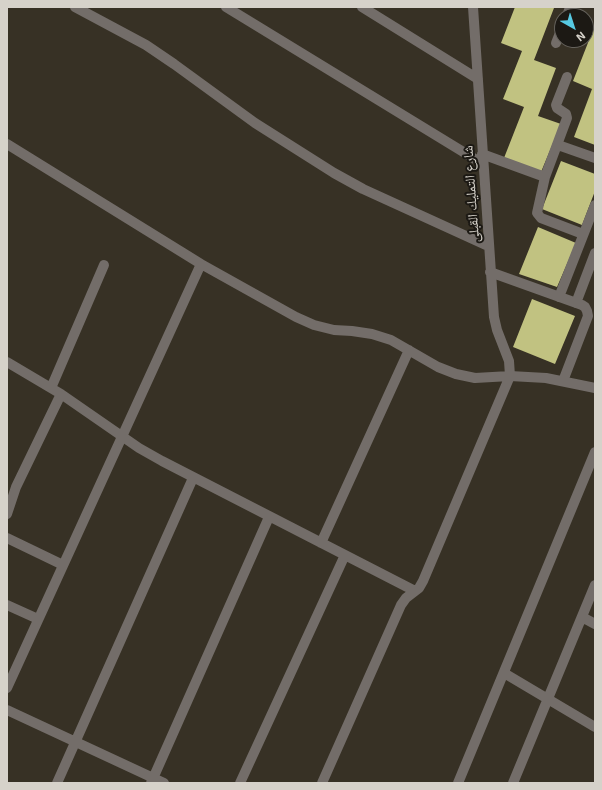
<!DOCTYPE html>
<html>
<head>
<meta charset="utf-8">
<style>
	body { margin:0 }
	#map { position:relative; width:602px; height:790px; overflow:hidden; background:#373125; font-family:"Exo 2",sans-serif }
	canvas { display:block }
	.frame { position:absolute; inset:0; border:8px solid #d6d2ca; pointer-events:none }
	.north { position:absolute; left:554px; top:8px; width:40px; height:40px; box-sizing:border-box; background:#1c1914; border:1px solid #66635d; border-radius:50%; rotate:141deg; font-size:11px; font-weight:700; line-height:16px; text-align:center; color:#d6d2ca }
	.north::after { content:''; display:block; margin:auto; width:14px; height:18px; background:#57c9e2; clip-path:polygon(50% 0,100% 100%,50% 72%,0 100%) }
</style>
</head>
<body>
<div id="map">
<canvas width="602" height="790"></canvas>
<div class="frame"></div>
<div class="north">N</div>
</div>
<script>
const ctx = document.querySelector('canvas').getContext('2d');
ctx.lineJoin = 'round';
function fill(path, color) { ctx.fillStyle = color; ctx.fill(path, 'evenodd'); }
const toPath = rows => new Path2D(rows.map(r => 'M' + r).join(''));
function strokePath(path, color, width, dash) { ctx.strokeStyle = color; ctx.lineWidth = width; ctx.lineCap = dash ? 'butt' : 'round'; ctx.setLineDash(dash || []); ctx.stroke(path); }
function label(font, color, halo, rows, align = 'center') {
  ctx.font = font + ' "Exo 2","Noto Naskh Arabic",sans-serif'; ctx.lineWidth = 4; ctx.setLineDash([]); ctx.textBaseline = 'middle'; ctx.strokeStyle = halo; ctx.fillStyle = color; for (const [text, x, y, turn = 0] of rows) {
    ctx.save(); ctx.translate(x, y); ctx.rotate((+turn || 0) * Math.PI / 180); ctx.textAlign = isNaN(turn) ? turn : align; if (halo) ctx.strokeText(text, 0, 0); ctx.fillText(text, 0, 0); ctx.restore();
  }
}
fill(toPath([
	[515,7,551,7,554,8,534,60,556,68,538,116,561,124,541,172,504,158,524,107,503,99,522,51,501,43],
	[593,30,595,30,595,145,574,137,592,89,573,81],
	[561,161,595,174,595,191,582,225,542,209],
	[538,227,576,243,557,287,519,274],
	[532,299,575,316,555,364,513,347]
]), '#c1c281');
strokePath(toPath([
	[75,7,146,45,174,64,255,123,334,173,363,189,488,246],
	[226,7,483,164],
	[362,7,478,79],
	[567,16,570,7],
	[556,43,562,28],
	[567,77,556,105,557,108,566,114,567,118,545,177,537,213,541,218,583,234],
	[7,144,201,264,296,317,314,325,334,330,352,331,372,334,391,340,438,367,456,374,475,378,510,376,546,378,595,388],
	[558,145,595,158],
	[482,154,545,177],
	[490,272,582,305,585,307,587,311,588,316,563,381],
	[559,297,595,205],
	[576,303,595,253],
	[7,362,61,394,139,448,162,461,415,591],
	[51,388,104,265],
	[7,514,16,487,61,394],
	[7,538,63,565],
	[321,543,409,350],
	[7,605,38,619],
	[582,617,595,624],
	[504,673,595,727],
	[7,688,201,264],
	[7,710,164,783],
	[57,783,193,478],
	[151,783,269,517],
	[240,783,345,555],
	[322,783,401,605,406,598,419,588,423,581,510,376,509,361,497,330,494,317,473,7],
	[458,783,595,452],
	[513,783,595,585]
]), '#736d69', 10);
label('14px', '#d6d2ca', '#1c1914', [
	["شارع التمليك القبلى",471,194,-94]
]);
</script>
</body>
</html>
